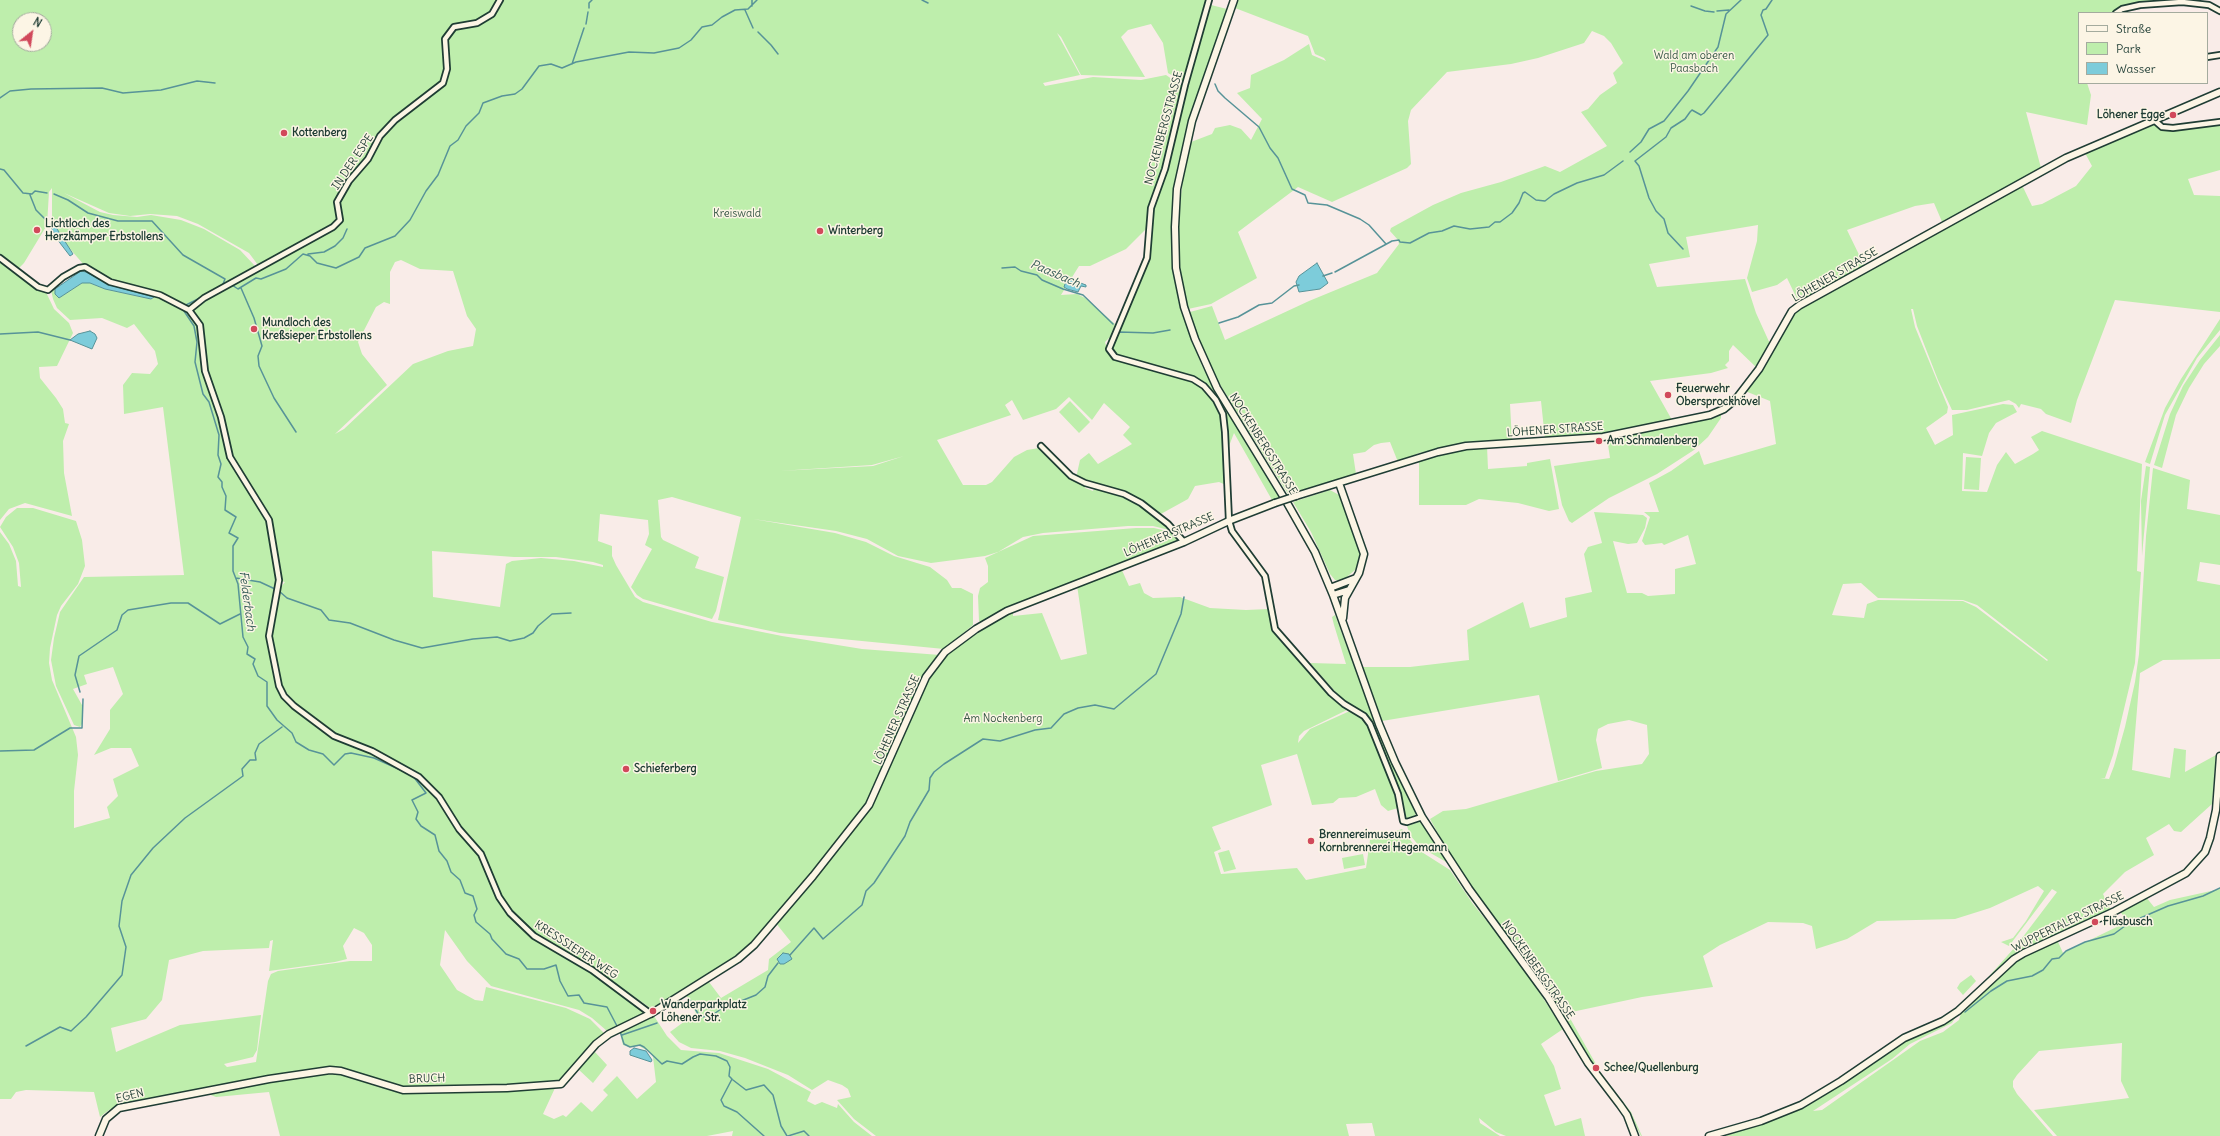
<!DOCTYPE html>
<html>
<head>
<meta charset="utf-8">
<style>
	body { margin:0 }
	#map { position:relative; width:2220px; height:1136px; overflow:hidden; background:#f9ece8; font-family:Delius,sans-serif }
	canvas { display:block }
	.legend { position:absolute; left:2078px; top:12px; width:130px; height:72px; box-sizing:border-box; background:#fcf5e5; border:1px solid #a4ab9e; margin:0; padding:5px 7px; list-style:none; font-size:12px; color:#1f3d34 }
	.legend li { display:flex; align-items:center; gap:8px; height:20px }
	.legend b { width:20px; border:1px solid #a4ab9e }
	.north { position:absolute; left:12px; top:12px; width:40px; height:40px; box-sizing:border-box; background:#fcf5e5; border:1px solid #a4ab9e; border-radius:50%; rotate:30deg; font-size:11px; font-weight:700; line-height:16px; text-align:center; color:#1f3d34 }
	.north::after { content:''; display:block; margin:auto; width:14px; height:18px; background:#d1495b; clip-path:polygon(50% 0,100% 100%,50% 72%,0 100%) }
</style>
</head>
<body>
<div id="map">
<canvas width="2220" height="1136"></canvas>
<ul class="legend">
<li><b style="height:5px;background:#fcf5e5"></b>Straße</li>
<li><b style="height:11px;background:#beeeac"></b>Park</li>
<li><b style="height:11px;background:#7dccda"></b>Wasser</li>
</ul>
<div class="north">N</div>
</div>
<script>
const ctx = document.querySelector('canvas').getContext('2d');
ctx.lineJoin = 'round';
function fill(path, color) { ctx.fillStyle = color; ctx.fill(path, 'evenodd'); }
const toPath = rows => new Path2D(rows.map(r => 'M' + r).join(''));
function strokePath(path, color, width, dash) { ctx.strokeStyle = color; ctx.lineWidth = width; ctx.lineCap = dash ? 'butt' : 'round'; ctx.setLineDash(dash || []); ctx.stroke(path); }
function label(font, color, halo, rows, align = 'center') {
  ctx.font = font + ' Delius,sans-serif'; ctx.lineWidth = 3; ctx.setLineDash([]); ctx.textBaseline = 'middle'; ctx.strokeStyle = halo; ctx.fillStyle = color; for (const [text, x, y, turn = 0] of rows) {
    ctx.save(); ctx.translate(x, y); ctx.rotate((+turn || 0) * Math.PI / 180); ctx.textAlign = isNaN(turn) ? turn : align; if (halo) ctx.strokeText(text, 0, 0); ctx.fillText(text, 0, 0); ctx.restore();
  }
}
fill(toPath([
	[0,0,1206,0,1200,29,1184,82,1168,73,1163,43,1151,24,1128,30,1121,37,1145,77,1081,75,1061,37,1057,33,1080,75,1043,83,1045,86,1093,77,1141,80,1166,75,1182,86,1166,161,1149,208,1147,228,1126,249,1090,266,1079,266,1061,295,1077,294,1085,298,1115,324,1110,337,1105,342,1108,353,1113,358,1165,373,1180,375,1193,380,1209,394,1221,415,1226,485,1219,482,1195,486,1188,499,1159,515,1129,496,1076,478,1080,460,1089,453,1098,464,1132,444,1123,435,1130,427,1104,403,1092,420,1069,397,1056,409,1023,420,1012,400,1005,405,1011,415,937,440,963,485,986,485,992,482,1014,457,1027,450,1039,448,1047,453,1069,476,1086,484,1085,488,1093,491,1095,486,1133,500,1157,516,1173,531,1153,526,1128,526,1043,533,1023,537,998,552,985,556,931,563,898,556,867,539,836,531,753,519,835,533,866,542,894,556,930,567,947,580,952,588,961,588,973,594,973,625,944,649,780,633,718,620,741,517,672,497,658,500,661,537,663,540,699,557,695,568,724,577,716,611,712,619,643,599,637,595,631,587,652,549,645,545,649,534,648,520,600,514,598,541,612,546,612,556,616,565,635,597,643,602,712,622,782,636,862,649,940,655,918,690,867,805,812,875,781,908,753,944,717,970,653,1010,594,968,538,937,511,912,499,896,491,878,485,858,461,828,440,797,422,778,414,771,371,750,334,736,308,717,278,683,277,684,286,701,320,729,334,739,402,767,420,780,444,806,458,829,484,862,492,886,504,909,532,937,595,972,645,1011,644,1013,607,1031,592,1018,579,1010,491,986,467,961,445,930,440,965,457,990,475,1000,483,1001,486,987,566,1008,590,1019,604,1033,557,1082,541,1084,399,1088,343,1069,329,1067,261,1077,131,1103,109,1110,100,1117,94,1092,26,1090,16,1092,11,1099,0,1099,0,532,9,544,16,561,18,586,21,587,19,563,13,547,0,527,6,517,17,508,33,508,76,521,82,540,85,566,78,584,61,606,57,615,50,648,49,663,52,680,76,737,78,755,74,791,74,828,110,818,107,807,118,796,113,779,139,766,131,748,111,748,94,755,110,729,110,710,123,694,113,667,84,675,87,684,73,689,82,705,82,724,80,727,74,725,56,686,51,660,54,638,60,612,84,577,184,575,163,407,124,414,123,385,132,373,150,374,158,364,155,351,134,324,127,328,102,318,70,320,57,308,53,299,51,290,55,289,55,294,59,298,82,283,90,283,105,289,151,299,157,296,188,312,200,330,203,364,221,417,229,461,270,526,272,520,231,458,224,421,205,365,201,326,194,311,195,307,208,298,255,272,258,265,249,253,198,224,177,216,150,214,130,216,109,213,64,193,100,212,113,215,137,217,151,215,181,220,204,229,240,250,255,266,187,307,161,294,110,281,84,265,65,243,52,221,52,188,49,192,47,225,24,263,18,269,0,256],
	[20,20,44,20,44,44,20,44],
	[401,260,420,269,453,271,467,316,476,329,473,346,448,351,413,364,344,429,335,434,387,385,362,354,358,342,376,307,384,302,390,304,390,272,395,262],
	[904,456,873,466,779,471,872,465],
	[432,551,514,557,556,557,593,562,603,565,603,567,574,561,541,558,512,561,506,564,500,607,433,597],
	[275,564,281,581,285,582,281,587,277,608,273,606,277,580],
	[354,928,364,933,372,945,372,961,350,961,278,971,271,974,268,981,256,1062,227,1067,224,1064,253,1057,257,1050,261,1015,180,1025,116,1052,111,1028,146,1019,162,1000,169,960,203,951,269,948,270,941,273,940,269,971,335,962,347,959,343,946],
	[1238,0,2163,0,2132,5,2110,13,2079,13,2079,83,2087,83,2091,95,2087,125,2026,112,2041,168,1943,224,1934,203,1915,206,1847,230,1865,267,1799,303,1787,278,1777,285,1752,292,1747,278,1757,241,1758,225,1686,237,1690,257,1649,264,1657,287,1745,279,1756,313,1771,346,1757,368,1733,345,1729,351,1729,361,1725,365,1728,368,1711,373,1650,381,1672,420,1606,434,1545,439,1541,401,1510,404,1512,441,1456,445,1419,453,1398,462,1390,442,1381,443,1374,445,1365,452,1353,454,1356,474,1288,494,1216,378,1199,341,1190,312,1212,306,1225,340,1309,301,1377,273,1399,244,1398,240,1390,231,1391,228,1433,205,1461,193,1501,182,1545,166,1560,172,1607,146,1581,112,1588,109,1600,95,1617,83,1613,73,1623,63,1611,43,1604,36,1592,31,1584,43,1538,58,1511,64,1447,72,1411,110,1408,121,1411,164,1407,168,1332,202,1298,187,1238,232,1257,278,1211,304,1188,309,1180,269,1178,220,1184,171,1191,142,1212,134,1215,128,1230,125,1241,129,1251,140,1262,119,1237,93,1250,88,1251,75,1284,60,1309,44,1312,55,1326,61,1324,58,1315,54,1308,36,1235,8],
	[1211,5,1227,9,1190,118,1178,164,1171,220,1174,277,1180,308,1202,366,1224,406,1279,497,1272,500,1234,433,1229,446,1225,414,1207,386,1189,374,1165,370,1118,357,1111,349,1143,275,1149,256,1154,206,1169,164,1187,86],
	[2220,123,2220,170,2188,179,2194,195,2220,196,2220,312,2115,300,2077,400,2071,423,2046,414,2041,409,2021,404,2019,408,2016,404,2009,400,1967,410,1952,410,1938,380,1917,326,1913,309,1911,309,1915,327,1948,407,1947,413,1926,428,1935,445,1953,435,1952,415,2003,404,2013,405,2017,412,1996,423,1989,433,1982,456,1963,453,1962,491,1987,492,1997,465,2006,452,2015,464,2033,454,2039,450,2031,437,2042,431,2142,464,2137,571,2141,572,2135,663,2113,755,2105,778,2100,778,2109,779,2114,766,2125,727,2135,682,2139,654,2146,536,2153,468,2190,480,2187,509,2220,515,2220,565,2200,562,2197,581,2220,585,2220,659,2163,660,2140,673,2132,770,2170,778,2174,748,2186,750,2185,772,2216,755,2212,804,2181,832,2174,831,2169,824,2146,838,2154,855,2125,872,2103,894,2110,909,2055,935,2063,953,2127,922,2120,911,2146,897,2154,907,2170,900,2220,889,2220,1136,2057,1136,2034,1110,2129,1098,2121,1081,2122,1043,2039,1051,2017,1075,2013,1081,2013,1087,2017,1094,2053,1136,1725,1136,1783,1116,1805,1105,1839,1086,1909,1039,1954,1017,1955,1018,1952,1023,1910,1044,1892,1059,1813,1111,1822,1110,1920,1041,1943,1032,1959,1020,1962,1010,1975,992,2016,946,2057,892,2052,889,2009,946,2001,942,2013,938,2026,921,2044,891,2038,886,1990,908,1955,919,1877,921,1847,939,1816,949,1812,926,1803,923,1768,922,1720,945,1703,956,1713,987,1642,997,1567,1013,1601,1073,1631,1112,1642,1136,1641,1136,1626,1107,1597,1071,1537,976,1482,901,1445,846,1430,819,1443,811,1466,809,1596,771,1642,764,1649,754,1647,725,1629,720,1608,724,1598,729,1596,740,1602,768,1558,781,1539,695,1382,721,1363,667,1410,667,1469,660,1467,630,1523,602,1530,628,1567,617,1565,598,1592,592,1584,554,1588,547,1602,543,1594,512,1643,515,1647,518,1645,528,1637,543,1628,544,1613,541,1627,593,1642,593,1648,596,1675,594,1675,569,1696,564,1688,535,1664,545,1662,543,1645,545,1642,541,1650,517,1644,512,1659,512,1649,483,1671,471,1699,451,1704,465,1776,444,1770,401,1745,391,1766,364,1794,313,1801,306,2022,185,2032,206,2042,204,2076,186,2092,166,2085,153,2102,145,2153,125,2164,129],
	[1861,583,1878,598,1963,600,1977,605,2048,660,2047,661,1976,607,1963,601,1878,600,1867,604,1864,618,1832,615,1843,584],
	[0,260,28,282,45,290,54,309,69,323,73,333,57,366,39,367,40,378,56,398,63,409,65,423,69,424,63,441,64,473,72,516,25,503,9,509,0,520],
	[2220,319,2220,330,2197,358,2165,415,2150,464,2145,462,2165,408,2181,379],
	[2220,335,2220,346,2204,364,2189,388,2176,415,2162,468,2154,465,2170,414,2183,386,2200,360],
	[1070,401,1090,422,1079,433,1059,412],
	[1721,413,1721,418,1708,437,1694,450,1657,474,1609,498,1572,523,1569,521,1562,505,1554,466,1610,458,1607,438,1711,417],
	[1487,446,1488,469,1527,466,1527,463,1550,459,1559,509,1549,511,1518,503,1479,499,1466,505,1419,505,1419,460,1466,448],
	[1966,457,1981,458,1979,490,1964,489],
	[2146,466,2150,467,2142,556,2141,501],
	[1330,490,1341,496,1360,550,1360,560,1355,570,1342,581,1335,580,1330,574,1311,532,1293,502],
	[1136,528,1154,528,1175,533,1177,543,984,623,979,621,978,596,980,588,988,582,988,566,985,558,1033,536],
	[1121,568,1129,586,1140,583,1144,593,1153,598,1180,597,1210,608,1246,610,1269,609,1271,624,1277,637,1349,709,1304,731,1299,736,1298,743,1310,729,1352,710,1363,718,1369,726,1395,789,1398,808,1388,811,1381,805,1375,789,1356,797,1339,798,1333,803,1312,805,1297,754,1261,765,1272,805,1212,827,1221,849,1214,852,1221,874,1297,868,1306,880,1366,868,1370,840,1402,829,1417,849,1450,870,1473,904,1519,961,1563,1029,1541,1044,1554,1066,1561,1089,1544,1095,1555,1126,1581,1118,1585,1136,1506,1136,1496,1132,1479,1118,1480,1123,1500,1136,1375,1136,1372,1123,1346,1124,1349,1136,876,1136,854,1119,837,1100,851,1097,848,1089,842,1085,828,1080,812,1090,788,1075,745,1058,720,1051,691,1048,679,1042,670,1032,696,1013,686,995,709,982,721,998,768,970,769,959,791,942,775,922,864,816,888,771,926,682,947,653,1013,610,1013,616,1042,613,1061,660,1087,654,1077,585],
	[1335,615,1376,724,1416,813,1414,817,1406,818,1404,814,1395,777,1373,725,1368,717,1340,697,1310,663,1346,664,1334,625,1332,617],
	[1422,821,1441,853,1448,863,1420,847,1410,835,1407,826],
	[1229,850,1236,869,1224,872,1218,853],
	[1363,854,1365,865,1344,869,1342,858],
	[1971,975,1976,981,1963,995,1957,988,1960,983],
	[654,1016,667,1036,681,1050,719,1053,768,1069,811,1092,807,1101,815,1105,822,1102,837,1108,838,1104,854,1122,872,1136,732,1136,733,1131,707,1136,280,1136,269,1092,216,1097,208,1094,285,1078,338,1072,399,1091,555,1088,543,1114,554,1119,563,1115,566,1117,581,1102,592,1112,608,1095,603,1090,617,1076,637,1099,656,1082,653,1057,650,1052,639,1046,629,1047,623,1045,620,1033],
	[595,1052,607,1065,593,1083,578,1069]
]), '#beeeac');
const water = toPath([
	[52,221,73,254,70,256,60,243,50,226,52,221],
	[1317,263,1328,283,1320,289,1299,292,1296,282,1299,276,1317,263],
	[81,271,86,272,110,285,154,297,151,299,105,289,90,283,82,283,59,298,55,294,55,289,81,271],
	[1067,278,1086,285,1086,287,1081,286,1078,292,1067,289,1064,287,1067,278],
	[90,331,95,334,97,338,92,349,70,340,78,334,90,331],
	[783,953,789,954,792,959,784,964,780,964,777,959,783,953],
	[634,1048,646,1051,652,1060,651,1062,630,1055,630,1051,634,1048]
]);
fill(water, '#7dccda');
strokePath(water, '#579398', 1);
strokePath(toPath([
	[752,0,752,6],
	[922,0,928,3],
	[1691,6,1705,11,1714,12],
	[589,8,589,3,592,0],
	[745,10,753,28],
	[1717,11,1729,10],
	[586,24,588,12],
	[758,32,771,45,778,54],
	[572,64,584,28],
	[1215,84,1218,91,1225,98,1259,127,1270,148,1278,158,1292,189,1305,195,1308,203,1327,205,1360,219,1369,225,1386,244],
	[0,98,10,91,31,89,102,88,123,93,161,90,197,81,215,83],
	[1630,152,1641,142,1649,129,1664,121,1688,91,1718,47,1726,14,1741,0],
	[0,169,4,170,23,193,32,194,35,191,47,193],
	[54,194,68,200,88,213,118,221,152,221,183,255,225,279,223,284,211,292],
	[30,195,36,210,47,221],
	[1683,249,1668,233,1664,219,1656,211,1649,198,1639,166,1635,161,1666,137,1671,128,1685,119,1690,112,1692,110,1701,115,1704,113,1768,35,1761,15,1763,10,1766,9,1772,0],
	[308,254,324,252,335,246,343,238,347,229],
	[1002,268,1015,267,1021,271,1037,275,1042,280,1063,289,1083,295,1113,324],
	[1335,272,1392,241,1399,240,1400,242,1410,243,1429,233,1442,231,1454,226,1470,229,1489,227,1495,222,1500,222,1512,213,1519,203,1523,193,1525,192,1536,200,1545,201,1554,194,1577,183,1604,175,1623,161],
	[1323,276,1332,273],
	[232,285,238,289,256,278,261,279,286,269,303,254,310,256,317,263,336,268,359,257,365,248,395,236,410,220,426,191,438,175,450,146,458,140,466,126,479,113,483,103,502,96,515,94,522,89,539,66,551,64,562,68,576,62,629,52,654,53,679,48,691,40,702,27,712,25,722,17,735,10,748,9,757,0],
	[241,288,254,318,262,346,258,356,259,366,274,398,296,432],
	[186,305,204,296],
	[184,311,194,326,197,342,195,362,203,394,209,402,219,435,218,455,221,464,218,477,222,482,222,487,226,496,225,510,236,517,229,533,238,538,233,546,233,571,238,584,243,637,248,647,247,654,255,659,253,664,258,676,267,682,267,706,277,720,292,733,296,742,309,750,323,754,334,765,345,754,351,753,374,758,403,771],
	[1219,323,1238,317,1259,305,1272,303,1294,286,1299,285],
	[0,334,38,332,70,340],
	[1116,338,1119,332,1153,333,1170,330],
	[236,578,260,582,275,589],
	[279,591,287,598,321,610,329,620,350,623,394,640,422,648,473,639,497,637,510,641,524,638,533,633,538,626,552,614,571,613],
	[80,692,75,675,79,656,117,630,122,615,128,610,171,603,188,603,220,624,240,614],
	[0,751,34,750,70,728,82,728,83,699],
	[413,776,426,793,412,800,418,812,416,819,421,826,435,835,439,851,447,861,451,872,460,880,465,893,473,896,477,909,474,915,476,922,490,934,492,939,506,954,519,959,527,969,544,969,556,965,560,981,568,996,579,995,584,1003,607,1007,618,1028],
	[790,955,814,928,823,939,862,905,866,891,874,883,905,836,910,822,929,790,930,778,934,772,944,764,983,739,1000,741,1035,730,1051,728,1064,714,1078,708,1095,705,1114,709,1156,674,1181,614,1184,597],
	[690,1000,700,1017,711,1016,721,1009,756,995,765,987,768,976,778,963],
	[1965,1012,1991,991,2007,981,2032,976,2043,970,2052,959,2059,958,2066,951,2085,942,2114,934,2129,923,2168,906,2203,896,2220,888],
	[620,1031,624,1044,630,1047,640,1045,644,1047,662,1064,667,1061,682,1064,693,1057,700,1054,716,1056,727,1061,730,1067,729,1076,732,1079,721,1100,724,1106,737,1112,764,1136],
	[622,1035,657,1023],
	[26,1046,60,1027,71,1031,86,1017,122,975,126,947,119,926,122,901,131,875,153,848,185,818,243,776,242,769,250,760,256,760,255,753,259,744,282,727],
	[733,1080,746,1090,764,1085,773,1095,781,1126,787,1136],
	[788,1136,804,1131,809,1136]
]), '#579398', 1.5);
const street = toPath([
	[1209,0,1185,85,1165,169,1151,208,1147,258,1109,349,1115,357,1193,379,1204,386,1216,400,1223,414,1225,432,1229,521,1232,531,1265,576,1275,629,1331,693,1344,704,1364,716,1370,724,1398,794,1403,821,1407,822,1422,817],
	[2116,13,2122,9,2140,5,2182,2,2209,5,2220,11],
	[2207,57,2220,55],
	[2154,120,2162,127,2173,128,2220,122],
	[0,258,38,287,48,290,63,277,79,268,85,267,110,282,160,295,189,310,200,325,205,371,221,417,230,457,269,520,279,580,269,636,279,686,284,696,294,706,334,736,372,751,419,777,439,797,459,829,481,854,499,897,510,913,534,936,592,970,651,1014],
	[189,310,204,298,333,227,340,220,337,202,349,181,368,159,380,136,395,120,443,83,447,69,445,39,454,27,477,23,492,14,500,0],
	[1041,446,1071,476,1085,483,1124,494,1141,503,1168,524,1184,542]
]);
const secondary = toPath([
	[1234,0,1192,121,1177,189,1175,227,1176,268,1184,307,1195,339,1217,388,1286,501,1315,552,1333,595,1379,724,1395,762,1422,817,1469,889,1548,997,1588,1063,1620,1105,1627,1115,1635,1136],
	[1339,483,1364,554,1359,573,1345,598,1343,618],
	[1296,496,1438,452,1466,446,1603,437,1710,415,1724,409,1736,399,1759,369,1792,311,1800,305,2066,158,2220,92],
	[1330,588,1356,578],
	[1333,595,1349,590],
	[99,1136,106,1119,119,1108,269,1079,330,1070,341,1071,403,1090,507,1088,561,1084,596,1044,609,1034,652,1013,738,959,754,945,813,876,869,805,926,677,945,652,976,629,1007,611,1184,542,1231,520,1275,503],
	[1709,1136,1761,1121,1801,1105,1841,1081,1904,1038,1943,1021,1958,1011,2014,959,2024,953,2115,911,2186,873,2205,852,2210,838,2216,810,2220,756]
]);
strokePath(street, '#1f3d34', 8);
strokePath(secondary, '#1f3d34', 9);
strokePath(street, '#fcf5e5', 4.5);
strokePath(secondary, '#fcf5e5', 6);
const secondaryBridge = toPath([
	[1275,503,1296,496]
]);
strokePath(secondaryBridge, '#1f3d34', 9, []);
strokePath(secondaryBridge, '#fcf5e5', 6);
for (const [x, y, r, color] of [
	[2173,115,4,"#d1495b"],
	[284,133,4,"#d1495b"],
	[37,230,4,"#d1495b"],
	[820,231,4,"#d1495b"],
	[254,329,4,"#d1495b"],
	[1668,395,4,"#d1495b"],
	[1599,441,4,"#d1495b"],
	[626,769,4,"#d1495b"],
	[1311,841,4,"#d1495b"],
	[2095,922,4,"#d1495b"],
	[653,1011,4,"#d1495b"],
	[1596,1068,4,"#d1495b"]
]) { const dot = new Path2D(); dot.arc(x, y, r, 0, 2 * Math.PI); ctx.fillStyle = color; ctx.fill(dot); strokePath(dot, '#fcf5e5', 1.5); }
label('11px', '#375846', '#fcf5e5', [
	["Wald am oberen",1694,56],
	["Paasbach",1694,69],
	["Kreiswald",737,214],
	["Am Nockenberg",1003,719]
]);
label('bold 11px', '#1f3d34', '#fcf5e5', [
	["Löhener Egge",2165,115,"right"],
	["Kottenberg",292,133],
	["Lichtloch des",45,224],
	["Herzkämper Erbstollens",45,237],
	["Winterberg",828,231],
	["Mundloch des",262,323],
	["Kreßsieper Erbstollens",262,336],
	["Feuerwehr",1676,389],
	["Obersprockhövel",1676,402],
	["Am Schmalenberg",1607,441],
	["Schieferberg",634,769],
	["Brennereimuseum",1319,835],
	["Kornbrennerei Hegemann",1319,848],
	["Flüsbusch",2103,922],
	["Wanderparkplatz",661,1005],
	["Löhener Str.",661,1018],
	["Schee/Quellenburg",1604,1068]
], 'left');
label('11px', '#1f3d34', '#fcf5e5', [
	["NOCKENBERGSTRASSE",1164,128,-75],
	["IN DER ESPE",353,162,-56],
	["LÖHENER STRASSE",1835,275,-30],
	["LÖHENER STRASSE",1555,430,-4],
	["NOCKENBERGSTRASSE",1263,444,58],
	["LÖHENER STRASSE",1169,535,-23],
	["LÖHENER STRASSE",897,720,-66],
	["WUPPERTALER STRASSE",2068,922,-26],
	["KRESSSIEPER WEG",576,950,33],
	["NOCKENBERGSTRASSE",1538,970,55],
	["BRUCH",427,1079,-2],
	["EGEN",130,1096,-14]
]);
label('italic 12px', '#325a55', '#fcf5e5', [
	["Paasbach",1055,274,23],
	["Felderbach",247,601,82]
]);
</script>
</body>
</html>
